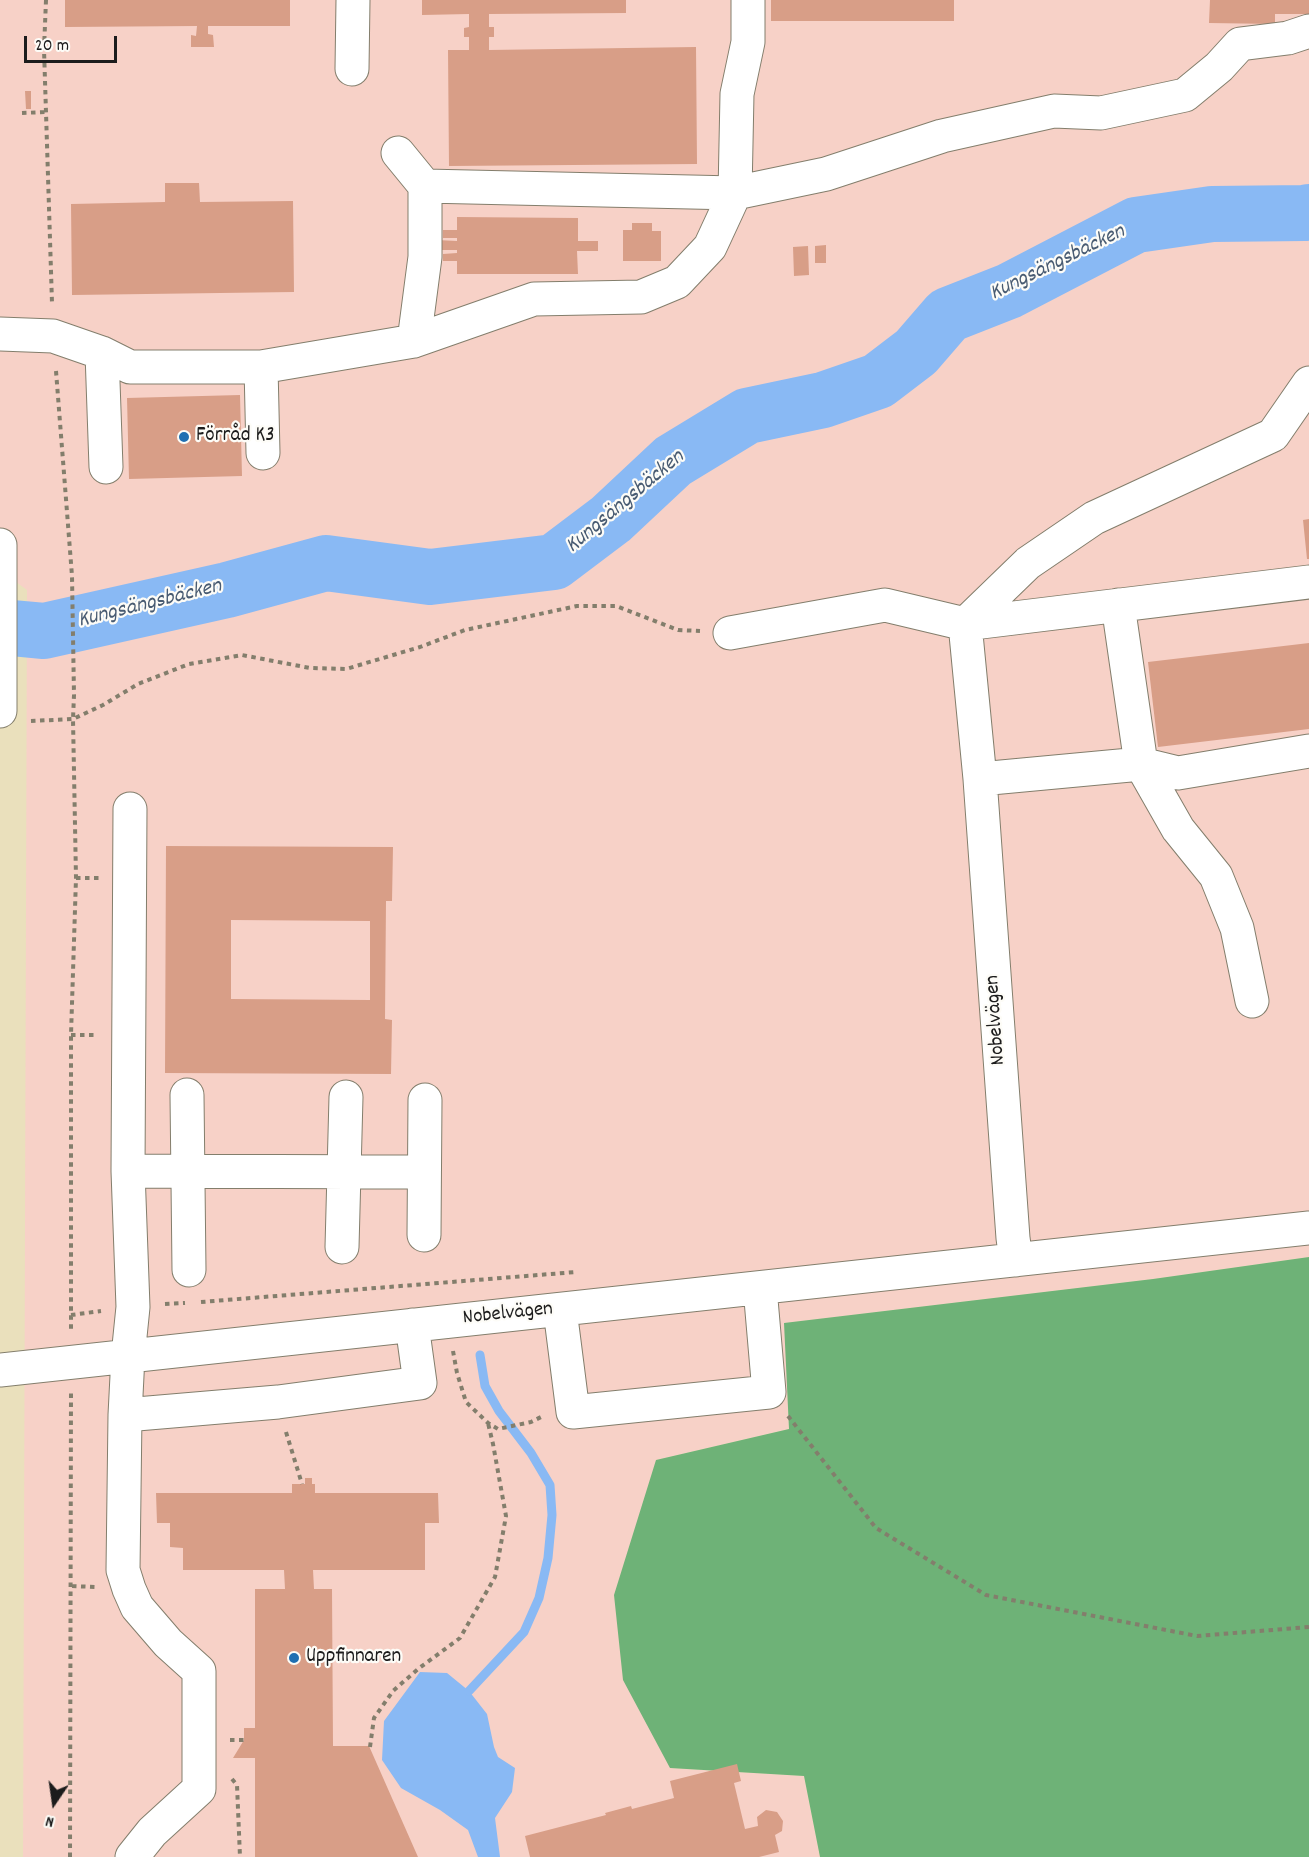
<!DOCTYPE html>
<html>
<head>
<meta charset="utf-8">
<style>
	body { margin:0 }
	#map { position:relative; width:1309px; height:1857px; overflow:hidden; background:#eae0bc; font-family:Dekko,sans-serif }
	canvas { display:block }
	.north { position:absolute; left:24px; top:1773px; width:60px; height:60px; -webkit-text-stroke:4px #fdfcf7; paint-order:stroke; rotate:193deg; font-size:16px; font-weight:700; line-height:24px; text-align:center; color:#1c1c1c }
	.north::after { content:''; display:block; margin:auto; width:21px; height:27px; background:#1c1c1c; clip-path:polygon(50% 0,100% 100%,50% 72%,0 100%) }
	.scale { position:absolute; left:24px; top:36px; width:93px; height:27px; box-sizing:border-box; border:3px solid #1c1c1c; border-top:0; padding-left:8px; font-size:18px; line-height:21px; white-space:nowrap; color:#1c1c1c; -webkit-text-stroke:4px #fdfcf7; paint-order:stroke }
</style>
</head>
<body>
<div id="map">
<canvas width="1309" height="1857"></canvas>
<div class="north">N</div>
<div class="scale">20 m</div>
</div>
<script>
const ctx = document.querySelector('canvas').getContext('2d');
ctx.lineJoin = 'round';
function fill(path, color) { ctx.fillStyle = color; ctx.fill(path, 'evenodd'); }
const toPath = rows => new Path2D(rows.map(r => 'M' + r).join(''));
function strokePath(path, color, width, dash) { ctx.strokeStyle = color; ctx.lineWidth = width; ctx.lineCap = dash ? 'butt' : 'round'; ctx.setLineDash(dash || []); ctx.stroke(path); }
function label(font, color, halo, rows, align = 'center') {
  ctx.font = font + ' Dekko,sans-serif'; ctx.lineWidth = 4.5; ctx.setLineDash([]); ctx.textBaseline = 'middle'; ctx.strokeStyle = halo; ctx.fillStyle = color; for (const [text, x, y, turn = 0] of rows) {
    ctx.save(); ctx.translate(x, y); ctx.rotate((+turn || 0) * Math.PI / 180); ctx.textAlign = isNaN(turn) ? turn : align; if (halo) ctx.strokeText(text, 0, 0); ctx.fillText(text, 0, 0); ctx.restore();
  }
}
fill(toPath([
	[0,0,1302,0,1309,7,1309,1257,1153,1279,785,1323,789,1429,656,1460,670,1768,804,1776,820,1857,23,1857,27,590,0,570]
]), '#f7d1c7');
fill(toPath([
	[1309,1257,1309,1857,820,1857,804,1776,670,1768,623,1680,614,1595,656,1460,789,1429,784,1323,1153,1279]
]), '#6eb277');
fill(toPath([
	[420,1672,447,1673,469,1691,487,1714,494,1747,498,1757,515,1768,512,1792,495,1818,500,1857,478,1857,468,1830,440,1810,401,1788,382,1760,384,1721]
]), '#89b9f4');
strokePath(toPath([
	[469,1691,524,1632,539,1598,548,1558,552,1515,550,1485,531,1453,499,1411,485,1386,480,1355]
]), '#89b9f4', 9);
strokePath(toPath([
	[0,627,44,631,227,590,326,563,430,577,554,562,611,519,673,461,747,416,823,400,878,381,916,352,948,315,1009,291,1136,225,1212,214,1305,213,1309,212]
]), '#89b9f4', 56);
fill(toPath([
	[65,0,290,0,290,26,208,26,208,34,213,35,214,47,191,47,191,35,196,36,197,26,65,27],
	[422,0,626,0,626,13,489,14,489,27,494,27,494,37,489,37,489,50,696,47,697,164,449,166,448,50,469,50,469,37,464,37,464,28,469,27,469,14,422,15],
	[771,0,954,0,954,21,771,21],
	[1210,0,1309,0,1309,14,1275,14,1275,24,1209,23],
	[25,91,31,91,31,109,26,109],
	[165,183,199,183,200,202,293,201,294,292,72,295,71,204,165,202],
	[457,217,578,218,578,241,598,241,598,251,577,251,578,274,457,274,457,261,443,261,443,254,457,253,457,250,437,250,437,240,457,241,457,238,443,238,443,230,457,230],
	[632,223,652,223,652,231,661,231,661,261,623,261,623,230,632,230],
	[826,245,826,263,815,263,815,246],
	[808,246,809,275,794,276,793,247],
	[240,395,242,476,129,479,127,398],
	[1309,519,1309,559,1307,559,1303,520],
	[1309,643,1309,729,1158,747,1148,662],
	[166,846,393,847,392,901,386,901,385,1019,392,1020,391,1074,165,1073],
	[231,920,370,921,370,1000,231,999],
	[305,1478,312,1478,312,1484,315,1484,315,1493,438,1493,439,1523,425,1523,425,1570,313,1570,314,1589,332,1589,333,1746,369,1746,418,1857,255,1857,255,1758,233,1758,244,1740,244,1728,255,1728,255,1589,285,1589,284,1570,183,1570,183,1548,170,1547,170,1523,157,1523,156,1493,292,1493,292,1484,305,1484],
	[737,1764,741,1781,734,1783,745,1829,758,1826,757,1817,766,1810,777,1812,783,1821,782,1831,775,1835,779,1852,759,1857,530,1857,525,1836,606,1815,605,1813,631,1806,632,1809,674,1798,670,1781]
]), '#d89e87');
const minor = toPath([
	[352,69,353,0],
	[398,153,425,186,425,257,414,341],
	[425,186,735,193,826,174,942,136,1054,111,1101,113,1185,95,1219,67,1240,44,1288,38,1309,31],
	[0,334,53,336,102,353,130,367,261,367,414,341,534,299,641,297,677,282,710,247,735,193,737,94,748,42,748,0],
	[102,353,106,467],
	[261,367,263,453],
	[0,545,0,711],
	[730,633,885,605,965,624,1028,563,1094,518,1273,435,1309,383],
	[1141,764,1178,829,1216,876,1237,928,1252,1001],
	[1141,764,1178,773,1309,751],
	[980,779,1141,764,1118,605],
	[130,809,128,1171,133,1307,128,1356,125,1415,278,1402,420,1383,412,1325],
	[187,1095,189,1270],
	[128,1171,424,1172],
	[424,1235,425,1100],
	[342,1247,346,1097],
	[1016,1260,1013,1238,980,779,965,624,1309,582],
	[560,1310,573,1412,769,1392,760,1288],
	[0,1370,1309,1228],
	[125,1415,123,1570,129,1589,137,1607,168,1643,199,1671,199,1789,152,1832,132,1857]
]);
strokePath(minor, '#837e6c', 35);
strokePath(toPath([
	[46,0,44,49,52,303],
	[22,113,46,112],
	[56,371,72,576,74,695,73,719,76,878,71,1035,71,1331],
	[31,721,73,719,103,705,138,684,189,664,242,655,310,668,346,669,420,647,465,630,577,606,616,606,678,630,700,631],
	[76,878,99,878],
	[71,1035,98,1035],
	[201,1302,576,1272],
	[165,1304,185,1303],
	[71,1315,101,1311],
	[453,1351,457,1373,466,1402,488,1423,498,1429,531,1422,543,1416],
	[788,1416,876,1528,986,1595,1197,1636,1309,1627],
	[286,1432,302,1484],
	[72,1586,95,1587],
	[230,1740,244,1740],
	[370,1747,374,1718,393,1691,418,1669,460,1638,495,1577,506,1516,493,1444,488,1423],
	[232,1779,237,1785,240,1857],
	[70,1857,71,1393]
]), '#837e6c', 4, [4.5, 4.5]);
strokePath(minor, '#fff', 33);
for (const [x, y, r, color] of [
	[184,437,6,"#1f6fb2"],
	[294,1658,6,"#1f6fb2"]
]) { const dot = new Path2D(); dot.arc(x, y, r, 0, 2 * Math.PI); ctx.fillStyle = color; ctx.fill(dot); strokePath(dot, '#fdfcf7', 2); }
label('21px', '#1c1c1c', '#fdfcf7', [
	["Förråd K3",196,437],
	["Uppfinnaren",306,1658]
], 'left');
label('21px', '#1c1c1c', '#fdfcf7', [
	["Nobelvägen",997,1020,-94],
	["Nobelvägen",508,1315,-6]
]);
label('italic 22px', '#485b72', '#fdfcf7', [
	["Kungsängsbäcken",1058,264,-26],
	["Kungsängsbäcken",626,503,-40],
	["Kungsängsbäcken",150,605,-14]
]);
</script>
</body>
</html>
